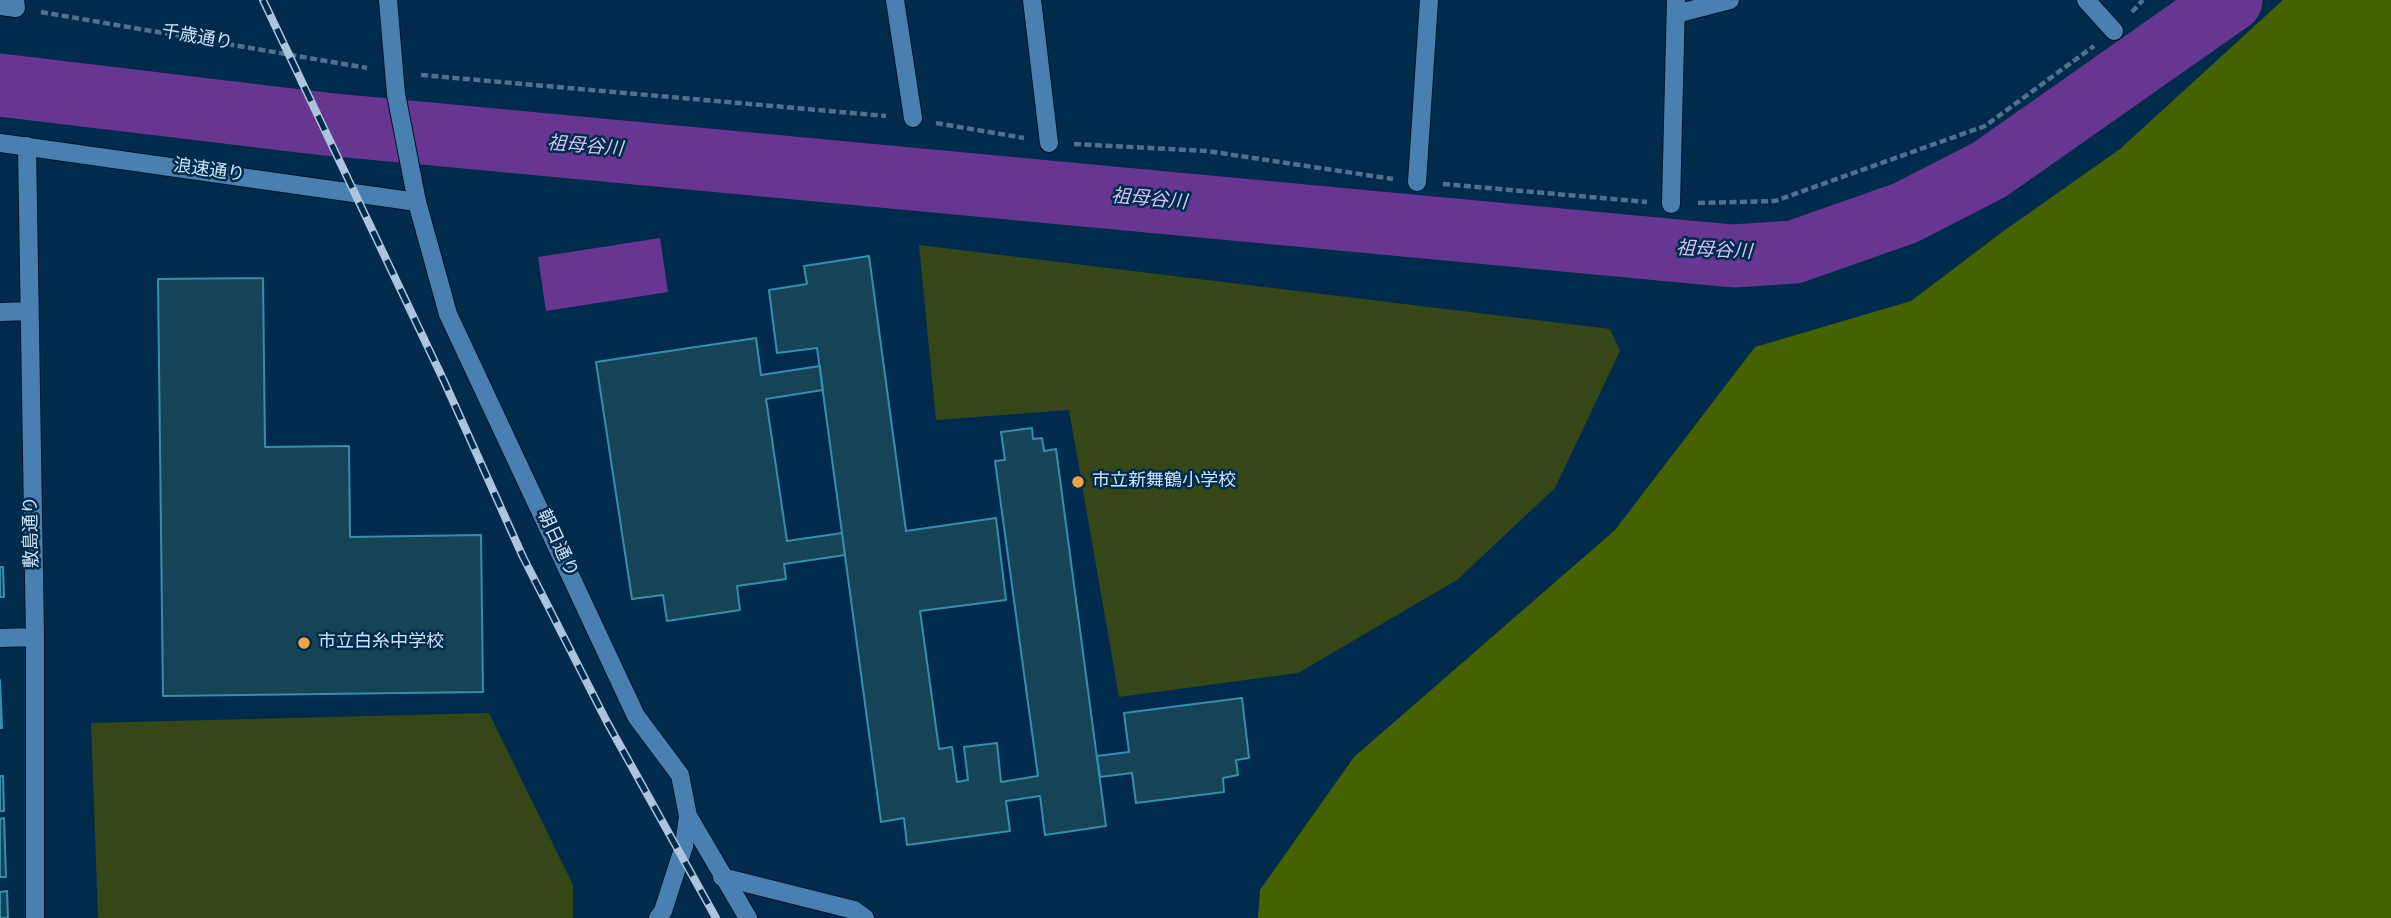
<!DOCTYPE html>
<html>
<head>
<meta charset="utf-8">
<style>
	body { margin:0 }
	canvas { display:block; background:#002b4c }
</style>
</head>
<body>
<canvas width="2391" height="918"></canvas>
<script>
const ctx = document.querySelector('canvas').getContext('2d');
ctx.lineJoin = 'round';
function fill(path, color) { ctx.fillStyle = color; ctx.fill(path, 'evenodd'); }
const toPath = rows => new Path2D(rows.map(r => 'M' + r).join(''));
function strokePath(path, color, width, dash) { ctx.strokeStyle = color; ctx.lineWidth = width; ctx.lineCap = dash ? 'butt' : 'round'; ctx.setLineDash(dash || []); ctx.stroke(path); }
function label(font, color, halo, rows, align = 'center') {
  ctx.font = font + ' Overpass,"Noto Sans JP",sans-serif'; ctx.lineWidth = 5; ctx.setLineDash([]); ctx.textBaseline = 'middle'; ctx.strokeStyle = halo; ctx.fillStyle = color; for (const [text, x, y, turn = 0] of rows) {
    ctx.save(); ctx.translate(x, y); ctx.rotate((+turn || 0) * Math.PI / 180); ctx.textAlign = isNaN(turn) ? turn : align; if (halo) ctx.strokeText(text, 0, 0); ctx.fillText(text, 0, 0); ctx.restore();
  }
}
fill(toPath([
	[919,245,1610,329,1620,351,1555,488,1457,580,1298,673,1119,697,1069,410,936,420],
	[489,713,573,885,573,918,98,918,91,723]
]), '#354617');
fill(toPath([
	[2283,0,2391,0,2391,918,1258,918,1260,890,1354,757,1615,530,1755,347,1911,301,2005,230,2120,149]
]), '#456100');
fill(toPath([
	[660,238,668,292,546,311,538,257]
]), '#673690');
strokePath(toPath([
	[0,85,325,124,1733,256,1794,252,1905,213,1989,170,2231,0]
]), '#673690', 63);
const building = toPath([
	[869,256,906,531,996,518,1006,600,920,611,939,749,952,747,957,782,968,780,964,747,997,743,1001,782,1038,776,995,461,1005,460,1001,432,1032,428,1033,439,1042,438,1044,451,1056,449,1106,826,1045,835,1040,796,1006,801,1010,831,907,845,904,818,881,822,817,348,777,353,769,290,807,284,804,266,869,256],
	[263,278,265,447,349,446,350,537,481,535,483,692,163,696,158,279,263,278],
	[756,338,761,375,820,366,823,390,766,399,787,541,842,533,845,555,784,564,786,579,737,586,740,610,667,621,663,595,632,599,596,362,756,338],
	[0,567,3,567,4,597,0,597,0,567],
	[0,680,2,728,0,728,0,680],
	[1242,698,1249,758,1236,760,1238,775,1223,778,1224,792,1136,803,1132,773,1100,777,1097,756,1129,752,1124,713,1242,698],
	[0,776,3,776,4,811,0,811,0,776],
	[4,818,6,877,0,877,0,819,4,818],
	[7,891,8,918,0,918,0,892,7,891]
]);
fill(building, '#154456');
strokePath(building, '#388dae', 2);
const minor = toPath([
	[895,0,913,118],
	[1032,0,1049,143],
	[2086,0,2114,31],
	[0,6,16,8,15,0],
	[1676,14,1730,0],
	[0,143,417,202],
	[1417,182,1429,0],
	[1671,204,1676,0],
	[688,816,748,918],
	[722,877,854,910,865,918]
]);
const tertiary = toPath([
	[388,0,396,94,417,202,448,314,636,716,680,775,688,816,684,846,663,911,658,918],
	[27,146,35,637,35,918],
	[0,312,29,311],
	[0,638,35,637]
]);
strokePath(minor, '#001329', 20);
strokePath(tertiary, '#001329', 20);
strokePath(toPath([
	[41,12,367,68],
	[2132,12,2143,0],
	[421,75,886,116],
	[936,123,1024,138],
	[1074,144,1207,151,1393,179],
	[1443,184,1647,202],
	[1698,203,1775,201,1985,126,2094,46]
]), '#4e718e', 4.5, [7, 3.5]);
strokePath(minor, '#4980af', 18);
strokePath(tertiary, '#4980af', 18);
const rail = toPath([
	[263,0,444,381,523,557,607,722,716,918]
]);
strokePath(rail, '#acc5dc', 8);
strokePath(rail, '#002b4c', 5, [16]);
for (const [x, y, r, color] of [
	[1078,482,7,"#f4a344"],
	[304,643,7,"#f4a344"]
]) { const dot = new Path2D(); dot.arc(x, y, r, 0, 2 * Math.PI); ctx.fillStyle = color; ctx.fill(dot); strokePath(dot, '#002b4c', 2.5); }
label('18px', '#cfe5fa', '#002b4c', [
	["千歳通り",197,39,10],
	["浪速通り",209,172,8],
	["敷島通り",33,532,-91],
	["朝日通り",556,544,65]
]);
label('18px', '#cfe5fa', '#002b4c', [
	["市立新舞鶴小学校",1092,482],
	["市立白糸中学校",318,643]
], 'left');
label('italic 19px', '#dac3f4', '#002b4c', [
	["祖母谷川",585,148,5],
	["祖母谷川",1149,201,5],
	["祖母谷川",1714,252,3]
]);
</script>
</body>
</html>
